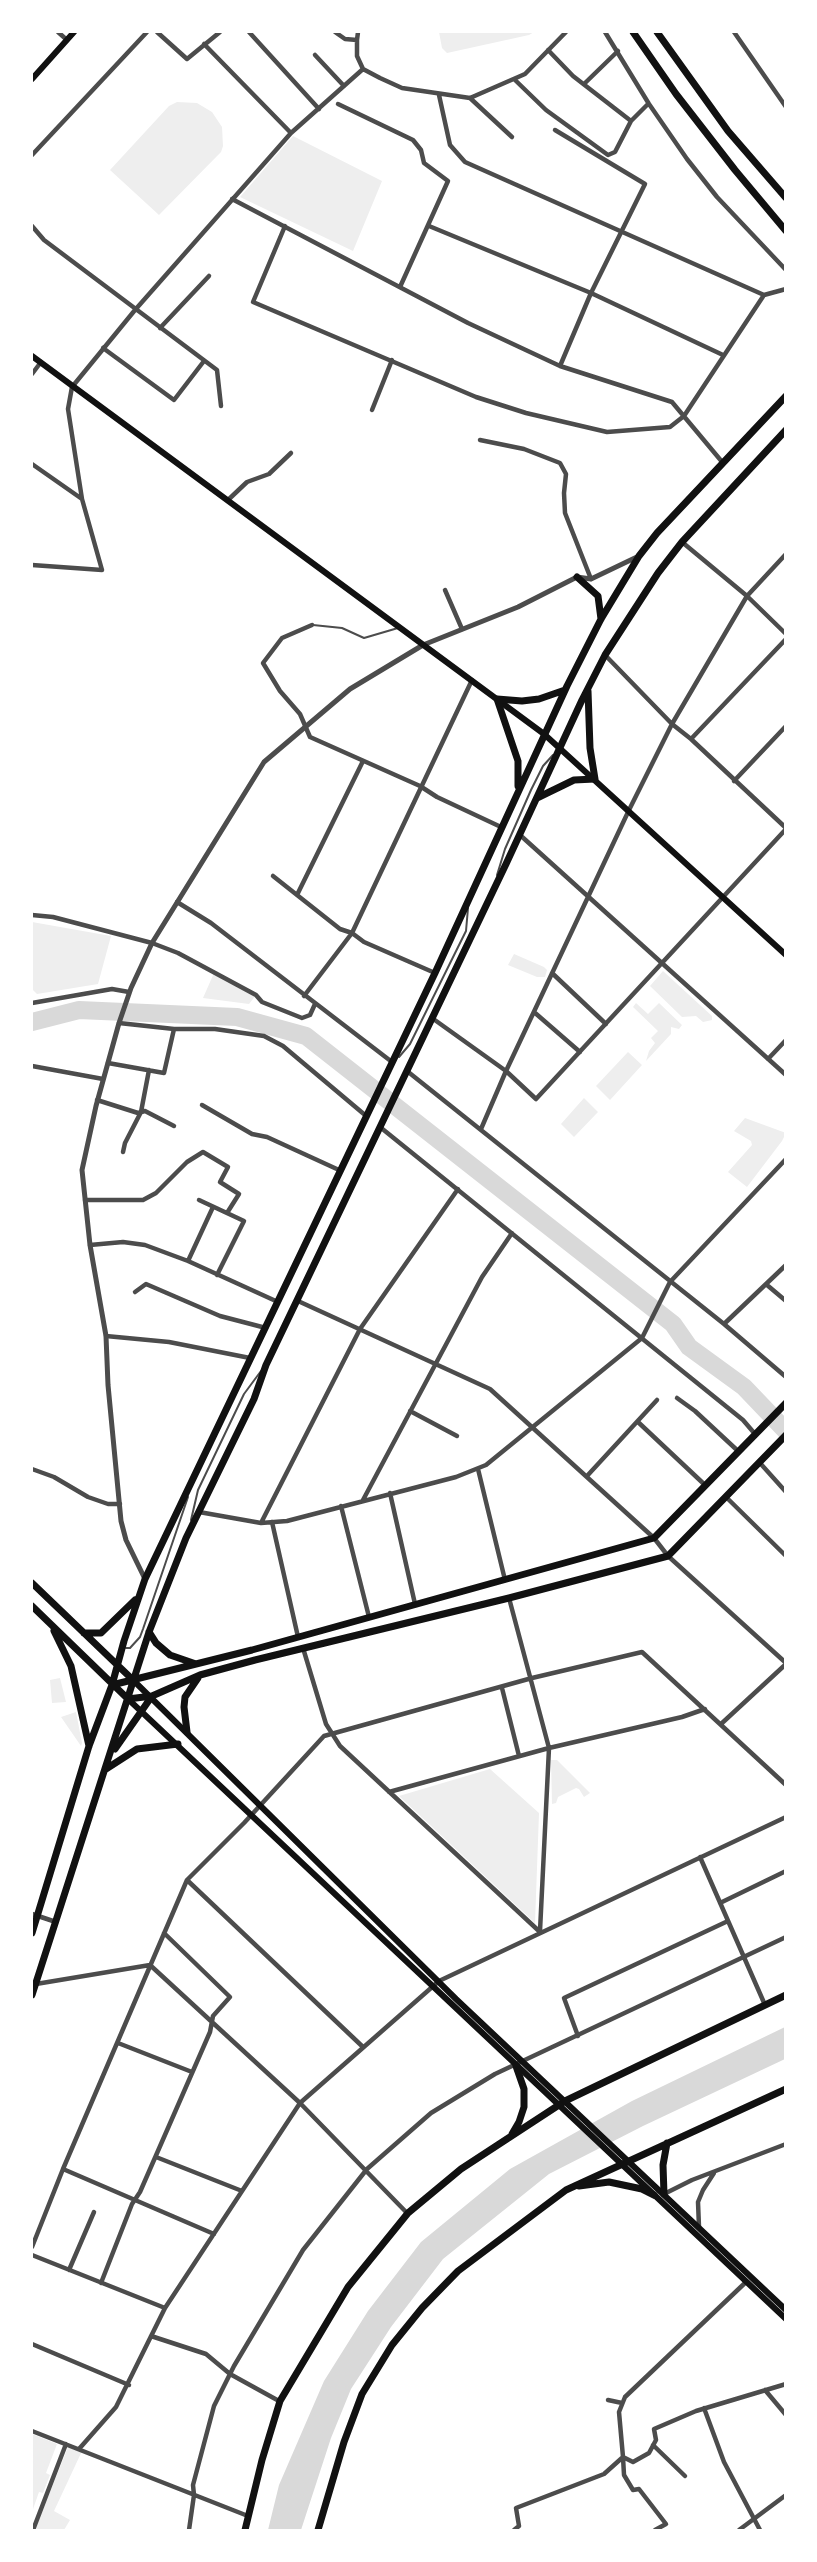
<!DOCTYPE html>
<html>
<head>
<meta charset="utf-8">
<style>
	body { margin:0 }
	#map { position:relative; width:817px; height:2562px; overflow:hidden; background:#fff; font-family:Raleway,sans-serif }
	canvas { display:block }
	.frame { position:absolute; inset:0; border:33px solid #fff; pointer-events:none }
</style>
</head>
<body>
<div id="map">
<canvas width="817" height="2562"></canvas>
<div class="frame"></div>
</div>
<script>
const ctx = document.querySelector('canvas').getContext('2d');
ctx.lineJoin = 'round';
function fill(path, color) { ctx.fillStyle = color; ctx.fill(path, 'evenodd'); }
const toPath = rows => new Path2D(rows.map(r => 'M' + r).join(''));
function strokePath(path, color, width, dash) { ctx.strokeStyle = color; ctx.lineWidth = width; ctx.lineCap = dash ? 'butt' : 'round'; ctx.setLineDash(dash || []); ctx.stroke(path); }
fill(toPath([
	[439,32,534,32,529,35,447,53,442,48],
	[177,102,197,103,212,112,222,127,223,146,221,152,159,215,110,170,169,106],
	[293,136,382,181,353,251,240,197],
	[32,922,111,936,98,984,37,994,32,989],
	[514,954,544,967,547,970,545,977,537,977,508,965],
	[663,971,712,1016,712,1020,703,1022,696,1016,682,1017,650,986],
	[214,973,256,995,249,1004,203,998],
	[636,1003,648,1014,659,1003,682,1025,679,1029,671,1027,671,1034,646,1061,649,1051,655,1043,651,1038,658,1031,633,1007],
	[628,1052,642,1065,610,1100,596,1086],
	[584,1098,598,1112,574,1137,561,1124],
	[745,1118,786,1133,782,1141,747,1187,728,1172,752,1145,751,1141,734,1131],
	[60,1678,66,1702,52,1703,50,1680],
	[76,1712,82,1743,81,1746,61,1717],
	[551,1760,557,1760,590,1793,584,1797,579,1789,576,1788,558,1797,556,1803,552,1804],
	[490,1769,539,1813,535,1923,399,1796],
	[32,2434,57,2444,46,2473,50,2475,43,2493,39,2492,32,2512],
	[68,2447,82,2451,54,2511,70,2520,64,2530,35,2530]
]), '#eee');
fill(toPath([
	[785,2027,785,2059,643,2126,549,2174,443,2259,391,2327,351,2389,331,2438,301,2530,268,2530,279,2485,324,2381,368,2311,421,2242,510,2169,632,2101]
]), '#d9d9d9');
fill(toPath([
	[627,32,675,32,723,99,785,178,786,240,693,125]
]), '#fff');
strokePath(toPath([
	[32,1022,79,1010,237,1017,306,1036,673,1324,689,1347,744,1387,786,1431]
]), '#d9d9d9', 18);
strokePath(toPath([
	[313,625,342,628,364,638,398,628],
	[497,875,505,849,531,790,543,766,553,755],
	[399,1057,410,1044,466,931,468,908],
	[191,1520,198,1490,244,1394,261,1371],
	[126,1648,130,1648,140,1637,143,1629,188,1497]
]), '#4c4c4c', 2);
strokePath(toPath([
	[58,32,67,40],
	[157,32,187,59,220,32],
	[249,32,319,109],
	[335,32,345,39,357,40,357,56,363,69,380,78,402,88,470,98,525,74,566,32],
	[605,32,649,104,687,159,717,197,786,270],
	[734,32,786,107],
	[357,40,358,32],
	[204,44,291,133],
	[548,50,573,76,631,121],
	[315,55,344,86],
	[514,79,546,110,608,155,615,152,631,121,648,104],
	[584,84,618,51],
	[439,95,450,145,465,162,764,295],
	[470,98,512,137],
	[338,104,413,140,421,150,424,163,448,181,400,287],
	[555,130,645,184,591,293,560,366],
	[32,155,147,32],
	[232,199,468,323,560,366,672,402,723,463],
	[32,226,44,240,217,370,221,406],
	[285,226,253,302,476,397,526,413,607,432,670,427,684,416,764,295,786,289],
	[429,226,591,293,723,355],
	[160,328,209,276],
	[103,348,174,400,204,361],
	[32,374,41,362],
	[372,410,392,360],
	[480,440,524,449,560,463,566,474,564,493,565,513,591,579],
	[32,464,82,499],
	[228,500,247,482,269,474,291,453],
	[682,542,747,596,786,634],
	[32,565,102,570,82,499,68,409,72,387,135,310,291,133,363,69],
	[445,590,462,629],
	[312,625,282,638,263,663,280,691,300,714,310,737,420,786,437,797,501,827],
	[605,655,672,724,691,739,786,828],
	[691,739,786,639],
	[734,781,786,726],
	[520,835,786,1075],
	[273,876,340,929,352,933,364,942,435,973],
	[297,895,363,761],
	[177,902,211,923,392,1062],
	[32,915,53,917,152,943,178,953,256,995,262,1002,302,1018,310,1015,315,1004],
	[552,973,606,1024],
	[304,996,352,933,472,680],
	[32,1003,112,989,129,992],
	[534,1012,580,1052],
	[432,1018,506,1071,536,1099,786,829],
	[119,1023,174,1029,215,1029,264,1036,283,1046,365,1115],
	[768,1059,786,1040],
	[108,1063,164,1073,174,1029],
	[32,1066,103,1079],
	[407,1071,724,1324,786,1377],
	[97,1100,138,1113,145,1111,174,1126],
	[202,1105,252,1134,267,1137,339,1170],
	[380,1127,743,1420,755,1434],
	[481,1129,506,1071,629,810,672,724,747,596,786,554],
	[123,1152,125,1143,141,1112,149,1070],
	[85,1200,143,1200,156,1193,187,1162,203,1152,228,1167,220,1182,239,1194,227,1213],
	[199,1200,244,1221,217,1275],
	[90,1245,123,1242,145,1245,188,1261,278,1302],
	[188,1261,213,1207],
	[767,1285,786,1301],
	[135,1292,146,1284,220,1316,266,1328],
	[298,1301,490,1389,654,1538,668,1556,786,1663],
	[724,1324,786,1265],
	[106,1336,169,1342,250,1358],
	[677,1398,695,1411,738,1451],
	[410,1411,457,1436],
	[638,1422,705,1485],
	[760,1463,786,1492],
	[32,1469,54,1477,88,1497,108,1504,120,1504],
	[478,1469,505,1580],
	[587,1476,657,1400],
	[390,1493,415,1604],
	[726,1497,786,1556],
	[363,1500,482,1277,512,1233],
	[341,1506,369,1617],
	[199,1512,261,1523,287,1521,456,1477,486,1465,642,1338,670,1282,786,1159],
	[272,1522,298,1637],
	[261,1523,360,1329,458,1189],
	[509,1598,549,1748,540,1931],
	[303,1648,326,1724,340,1746,540,1932],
	[502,1688,519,1756],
	[721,1724,786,1664],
	[389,1792,549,1748,682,1717,705,1709],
	[700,1857,765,2005],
	[187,1880,363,2047],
	[720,1903,786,1871],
	[36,1984,150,1965,300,2103,407,2213],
	[578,2036,564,1998,728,1921],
	[118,2043,192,2072],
	[156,2157,242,2191],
	[63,2169,214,2234],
	[664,2194,692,2180,786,2144],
	[699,2227,698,2202,703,2190,714,2173],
	[32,2247,63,2169,187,1880,244,1823,324,1736,532,1678,642,1652,786,1785],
	[32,2255,165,2308],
	[69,2270,94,2212],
	[101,2283,132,2204,140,2192,210,2032,213,2016,230,1997,164,1933],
	[151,2336,206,2354,230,2374,279,2401],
	[32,2344,129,2385],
	[765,2390,786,2415],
	[608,2400,622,2403],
	[704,2408,724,2462,760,2530],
	[32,2431,248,2516],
	[653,2445,685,2476],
	[79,2449,116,2407,165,2308,300,2103,439,1981,786,1817],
	[623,2457,633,2462,649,2453,656,2440,654,2429,696,2411,786,2384],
	[623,2457,624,2475,633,2490,639,2489,666,2524,655,2530],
	[33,2530,66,2444],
	[189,2530,194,2495,193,2485,214,2406,234,2366,303,2250,367,2169,431,2113,495,2074,786,1937],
	[514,2530,519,2526,516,2508,604,2474,623,2457,619,2412,625,2397,746,2282],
	[739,2530,786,2495]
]), '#4c4c4c', 4.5);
strokePath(toPath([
	[145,1579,126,1540,121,1521,108,1385,106,1336,90,1245,82,1170,96,1106,119,1023,131,988,152,943,264,762,350,689,423,645,518,607,577,577,591,579,639,556],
	[32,1914,56,1922]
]), '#4c4c4c', 5);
strokePath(toPath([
	[32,79,74,32],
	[32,356,544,734,786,955],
	[133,1680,456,1999,786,2310],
	[128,1699,786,2319]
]), '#111', 6);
strokePath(toPath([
	[577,577,598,596,601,619],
	[518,786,518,761,497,699,522,701,539,699,565,690],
	[537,798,574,780,595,779,590,748,588,691],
	[32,1583,133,1680],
	[32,1606,128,1699],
	[54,1631,71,1666,89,1746],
	[149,1632,156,1643,170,1655,196,1664],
	[84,1633,101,1633,135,1600],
	[112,1685,252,1650,654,1538,786,1403],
	[128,1699,152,1696,200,1675,255,1660,509,1598,668,1556,786,1435],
	[187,1732,184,1707,185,1697,198,1678],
	[115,1749,152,1696],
	[106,1769,137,1749,178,1744],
	[32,1933,89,1746,112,1685,124,1641,145,1579,435,973,567,686,601,619,639,556,657,533,786,396],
	[32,1995,149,1632,186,1538,254,1399,266,1365,506,864,582,700,605,655,658,573,682,542,786,430],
	[512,2134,519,2122,524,2107,524,2089,516,2066],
	[579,2186,609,2182,642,2189,654,2195],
	[664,2194,663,2165,667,2143],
	[245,2530,262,2460,280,2401,348,2287,408,2213,461,2169,565,2101,786,1995],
	[318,2530,344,2442,362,2394,392,2345,422,2308,458,2271,566,2190,786,2089]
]), '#111', 7);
strokePath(toPath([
	[633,32,676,94,735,170,786,231],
	[657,32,728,131,786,198]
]), '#111', 7);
</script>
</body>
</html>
